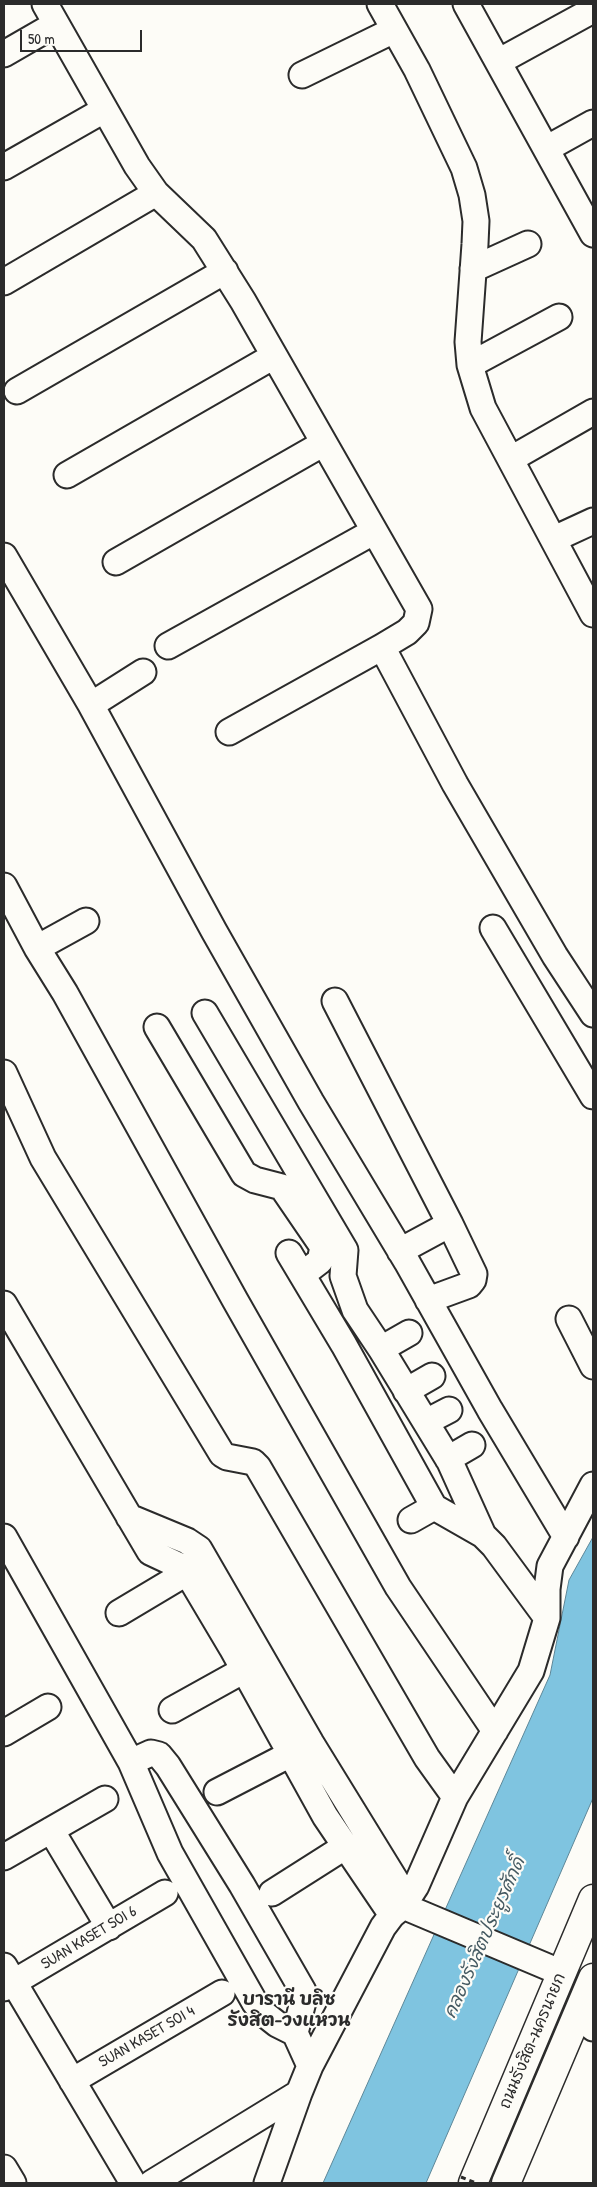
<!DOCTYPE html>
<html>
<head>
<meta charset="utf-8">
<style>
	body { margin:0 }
	#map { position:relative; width:597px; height:2187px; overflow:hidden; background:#fdfcf7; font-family:"Patrick Hand",sans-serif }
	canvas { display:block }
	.frame { position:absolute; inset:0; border:5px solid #2b2b2b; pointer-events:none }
	.scale { position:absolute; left:20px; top:30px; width:122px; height:22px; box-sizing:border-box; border:2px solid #2b2b2b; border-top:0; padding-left:6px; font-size:15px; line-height:18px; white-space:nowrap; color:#2b2b2b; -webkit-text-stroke:4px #fdfcf7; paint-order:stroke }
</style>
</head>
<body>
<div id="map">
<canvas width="597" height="2187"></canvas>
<div class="frame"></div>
<div class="scale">50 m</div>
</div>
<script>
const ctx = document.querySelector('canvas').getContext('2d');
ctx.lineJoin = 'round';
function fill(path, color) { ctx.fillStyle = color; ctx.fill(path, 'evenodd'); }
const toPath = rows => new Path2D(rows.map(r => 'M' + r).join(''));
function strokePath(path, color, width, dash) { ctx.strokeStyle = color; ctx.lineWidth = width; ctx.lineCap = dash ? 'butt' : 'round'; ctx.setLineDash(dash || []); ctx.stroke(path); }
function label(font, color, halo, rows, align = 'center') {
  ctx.font = font + ' "Patrick Hand","Playpen Sans Thai",sans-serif'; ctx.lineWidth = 4.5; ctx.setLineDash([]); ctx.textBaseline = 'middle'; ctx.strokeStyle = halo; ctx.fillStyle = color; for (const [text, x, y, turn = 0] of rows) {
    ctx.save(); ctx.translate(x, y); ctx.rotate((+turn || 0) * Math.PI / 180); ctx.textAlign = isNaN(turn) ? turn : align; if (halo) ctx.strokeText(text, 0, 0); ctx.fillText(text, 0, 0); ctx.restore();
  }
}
const water = toPath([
	[593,1537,593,1798,426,2183,323,2183,550,1675,569,1580,593,1537]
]);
fill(water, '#7fc4e0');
strokePath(water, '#5d8798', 1);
const minor = toPath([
	[45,4,137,166,156,193,204,239,243,301,419,609,416,623,407,632,382,647,455,784,555,956,593,1014],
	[380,4,417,70,464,168,472,195,476,221,475,244,468,342,470,365,483,408,593,614],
	[466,4,593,234],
	[4,54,56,24],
	[498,62,593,10],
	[302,75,394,30],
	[546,149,593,123],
	[4,167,104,110],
	[473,269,528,244],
	[4,282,156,193],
	[470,365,559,317],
	[17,391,225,271],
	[511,459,593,412],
	[67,475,274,356],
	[554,539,593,521],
	[4,556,91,705,214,931,311,1102,407,1262,490,1410,566,1537],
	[116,562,324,443],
	[168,646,373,532],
	[91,705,143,672],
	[229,732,382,647],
	[4,886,37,948,65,993,235,1300,398,1587,495,1731],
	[493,928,593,1096],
	[37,948,86,921],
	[335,1001,450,1224],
	[205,1013,345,1250,343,1276,355,1310,381,1349],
	[157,1027,244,1174,255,1180,282,1187,323,1247,320,1261,303,1274],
	[4,1073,43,1158,222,1454,227,1457,253,1462,258,1467,427,1758,455,1797],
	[400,1251,450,1224,474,1274,473,1280,469,1285,428,1300],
	[289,1253,344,1345,434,1507,483,1535,494,1546,547,1618],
	[4,1304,150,1552,182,1567,191,1579,232,1648,325,1816,392,1915],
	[569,1319,593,1366],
	[409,1333,381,1349,450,1462,483,1535],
	[406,1391,432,1376],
	[426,1422,449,1410],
	[448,1459,472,1445],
	[129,1517,187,1541,199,1549,311,1743,407,1899],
	[411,1520,434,1507],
	[4,1537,131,1762,170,1853,255,2003,263,2013,277,2024,295,2033,310,2066],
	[119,1613,186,1573],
	[172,1710,244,1670],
	[4,1733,48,1707],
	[131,1762,151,1753,159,1755,168,1766,242,1885,303,1991,304,1998,295,2033],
	[217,1792,304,1747],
	[51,1830,109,1927],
	[4,1857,105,1799],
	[272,1893,346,1846],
	[403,1906,562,1973],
	[4,1966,133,2183],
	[4,1988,165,1893],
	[578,2013,593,2028],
	[72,2081,222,1993],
	[4,2168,13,2183],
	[152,2183,299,2093],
	[267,2183,299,2093,310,2066,383,1927,392,1915,403,1906,416,1886,455,1797,531,1671,547,1618,547,1589,550,1566,593,1485]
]);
const major = toPath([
	[473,2183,593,1899],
	[506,2183,593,1978]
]);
strokePath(minor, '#2b2b2b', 29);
strokePath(major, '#2b2b2b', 31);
strokePath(minor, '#fdfcf7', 25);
strokePath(major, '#fdfcf7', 28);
strokePath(toPath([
	[461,2177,476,2183]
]), '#2b2b2b', 3, [5, 4]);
label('16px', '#2b2b2b', '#fdfcf7', [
	["SUAN KASET SOI 6",89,1938,-31],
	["SUAN KASET SOI 4",147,2037,-30],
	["ถนนรังสิต-นครนายก",533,2041,-67]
]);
label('italic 18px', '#445961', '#fdfcf7', [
	["คลองรังสิตประยูรศักดิ์",485,1938,-66]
]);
label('bold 18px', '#2b2b2b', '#fdfcf7', [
	["บารานี บลิซ",289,2000],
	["รังสิต-วงแหวน",289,2021]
]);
</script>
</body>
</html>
